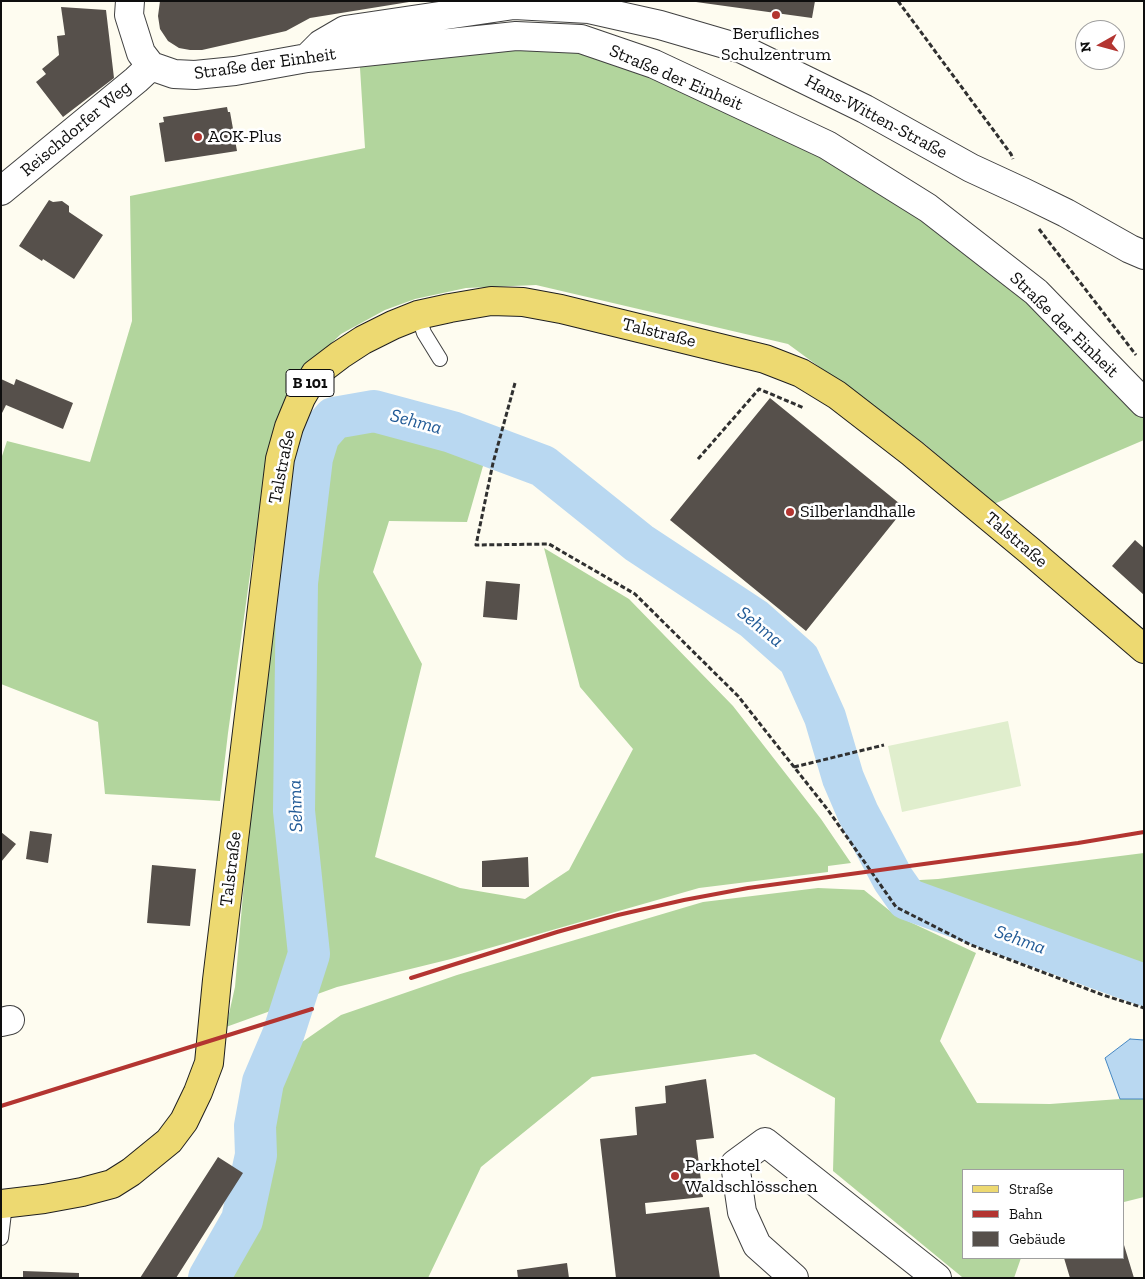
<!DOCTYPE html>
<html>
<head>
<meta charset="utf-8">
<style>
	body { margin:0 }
	#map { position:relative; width:1145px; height:1279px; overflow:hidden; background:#fefcf0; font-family:"Zilla Slab",serif }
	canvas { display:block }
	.frame { position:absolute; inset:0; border:2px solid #0e0e0e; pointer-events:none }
	.legend { position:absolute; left:962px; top:1169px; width:162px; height:90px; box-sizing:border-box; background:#fff; border:1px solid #9f9f9f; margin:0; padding:6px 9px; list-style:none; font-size:15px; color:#0e0e0e }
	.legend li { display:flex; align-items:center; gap:10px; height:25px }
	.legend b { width:25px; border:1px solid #9f9f9f }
	.north { position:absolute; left:1075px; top:20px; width:50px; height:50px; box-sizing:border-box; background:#fff; border:1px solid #9f9f9f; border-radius:50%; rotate:263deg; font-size:14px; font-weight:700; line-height:20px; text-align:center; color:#0e0e0e }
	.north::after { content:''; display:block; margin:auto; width:18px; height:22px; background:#b33531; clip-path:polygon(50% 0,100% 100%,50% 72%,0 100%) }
</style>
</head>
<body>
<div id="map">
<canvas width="1145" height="1279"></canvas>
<div class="frame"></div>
<ul class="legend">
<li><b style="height:6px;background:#edd971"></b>Straße</li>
<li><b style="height:6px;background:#b33531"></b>Bahn</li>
<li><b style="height:14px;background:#56504b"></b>Gebäude</li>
</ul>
<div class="north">N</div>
</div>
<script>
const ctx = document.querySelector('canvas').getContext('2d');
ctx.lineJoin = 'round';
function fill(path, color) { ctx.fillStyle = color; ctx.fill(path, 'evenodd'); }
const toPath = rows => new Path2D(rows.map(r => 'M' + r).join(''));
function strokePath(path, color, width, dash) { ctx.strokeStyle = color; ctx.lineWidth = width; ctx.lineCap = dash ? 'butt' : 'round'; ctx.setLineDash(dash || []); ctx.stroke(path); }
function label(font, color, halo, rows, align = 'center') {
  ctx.font = font + ' "Zilla Slab",serif'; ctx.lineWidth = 5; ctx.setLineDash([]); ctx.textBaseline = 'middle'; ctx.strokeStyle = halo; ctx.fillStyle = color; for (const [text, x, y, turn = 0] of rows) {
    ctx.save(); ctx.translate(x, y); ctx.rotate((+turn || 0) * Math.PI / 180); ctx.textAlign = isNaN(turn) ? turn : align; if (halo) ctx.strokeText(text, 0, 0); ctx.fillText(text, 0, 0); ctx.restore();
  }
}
fill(toPath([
	[581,39,928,208,1144,403,1144,440,994,504,926,445,788,344,536,285,466,288,415,299,385,310,341,334,310,364,271,452,252,560,228,733,220,801,105,794,98,722,1,684,1,459,7,441,90,462,132,321,130,196,365,148,359,52],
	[356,411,487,452,467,522,389,521,373,572,422,664,375,857,460,888,525,899,569,870,633,749,580,687,544,548,629,599,733,706,821,819,851,863,828,866,828,872,699,888,451,959,337,987,226,1027,235,987,251,801,279,565,300,457,310,440,330,430],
	[1144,853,1144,975,1054,940,991,918,910,893,902,881,938,879],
	[818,888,864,890,895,915,976,953,940,1041,977,1103,1050,1104,1120,1099,1144,1099,1144,1197,1124,1202,1124,1170,964,1170,964,1258,1021,1258,1014,1278,962,1277,833,1171,835,1098,755,1054,592,1077,481,1167,428,1278,215,1278,247,1220,261,1160,282,1056,341,1015,457,975,703,902]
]), '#b2d59d');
fill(toPath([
	[1008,721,1021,786,902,812,888,746]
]), '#e0eecd');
const water = toPath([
	[1130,1039,1144,1040,1144,1099,1120,1099,1105,1058,1130,1039]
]);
fill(water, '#b9d8f1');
strokePath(water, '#4687c2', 1);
strokePath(toPath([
	[209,1278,242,1220,256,1155,255,1126,263,1082,283,1035,309,954,294,811,297,583,312,458,319,435,334,418,374,411,452,432,543,466,639,543,754,619,799,659,825,717,843,778,858,813,893,879,907,899,1144,985]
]), '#b9d8f1', 42);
fill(toPath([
	[160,1,409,1,409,2,310,18,286,31,202,50,190,50,179,48,168,41,160,29,158,16],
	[696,1,815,1,812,18,696,2],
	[61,7,106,10,114,78,63,117,36,82,46,74,42,69,59,55,57,36,65,35],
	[227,107,228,112,230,112,237,151,165,162,159,123,164,122,163,117],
	[49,200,53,202,62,201,69,206,69,212,103,235,74,279,43,259,42,261,19,246],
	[1,379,14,385,16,379,73,403,63,429,6,405,1,415],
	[770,398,905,508,806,631,670,520],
	[1135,540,1144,548,1144,595,1112,566],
	[486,581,520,584,517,620,483,617],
	[30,831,52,834,48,863,26,859],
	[1,832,16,844,1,862],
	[528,857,529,887,482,887,482,861],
	[152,865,196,869,190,926,147,923],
	[706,1079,714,1138,696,1140,703,1197,645,1203,646,1214,709,1207,720,1278,616,1278,600,1139,637,1135,635,1107,666,1103,665,1086],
	[218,1157,243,1173,176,1278,140,1278],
	[1124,1245,1134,1278,1070,1278,1064,1258,1124,1258],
	[567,1263,569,1278,518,1278,517,1270],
	[23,1271,79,1273,79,1278,23,1278]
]), '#56504b');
const service = toPath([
	[418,315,424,333,440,359],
	[1,1238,5,1204]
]);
const minor = toPath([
	[130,1,129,15,141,53,151,66,174,74,195,75,235,71,307,58,516,36,581,39,654,64,827,145,928,208,1036,292,1144,403],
	[307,58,321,44,345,30,514,5,589,9,660,25,742,49,865,109,971,168,1023,192,1066,213,1130,249,1144,255],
	[1,191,136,80,151,66],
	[1,1022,10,1020],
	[794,1278,757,1245,742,1212,735,1164,765,1142,937,1278]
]);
const primary = toPath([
	[1,1204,44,1199,82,1192,112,1184,131,1172,169,1141,184,1121,198,1092,209,1063,217,980,280,459,289,427,301,398,315,374,340,355,363,340,393,325,418,315,450,308,491,301,523,302,561,309,765,359,801,373,837,395,912,453,1030,551,1144,649]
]);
strokePath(service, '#414141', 16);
strokePath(minor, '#414141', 30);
strokePath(primary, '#1f1f1f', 30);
strokePath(toPath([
	[898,1,1011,154,1013,159],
	[1039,229,1136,355],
	[515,383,493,463,476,545,549,544,635,594,738,696,828,810,896,907,971,945,1103,995,1144,1008],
	[698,459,759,389,804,408],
	[794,767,884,745]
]), '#303030', 3, [5, 2.5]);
strokePath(service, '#fff', 14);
strokePath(minor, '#fff', 28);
strokePath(primary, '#edd971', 28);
strokePath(toPath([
	[411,978,557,932,618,915,684,900,748,888,1078,843,1144,832],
	[1,1106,312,1009]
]), '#b33531', 4);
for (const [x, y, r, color] of [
	[776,15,5,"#b33531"],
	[198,137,5,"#b33531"],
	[790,512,5,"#b33531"],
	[675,1176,5,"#b33531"]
]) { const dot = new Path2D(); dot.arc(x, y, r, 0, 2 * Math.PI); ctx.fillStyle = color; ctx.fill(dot); strokePath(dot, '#fff', 2); }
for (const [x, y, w] of [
	[310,383,48]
]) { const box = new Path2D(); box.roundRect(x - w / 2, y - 13.5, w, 27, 4); ctx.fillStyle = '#fff'; ctx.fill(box); strokePath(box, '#0e0e0e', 1); }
label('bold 16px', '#0e0e0e', null, [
	["B 101",310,383]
]);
label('18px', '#0e0e0e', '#fff', [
	["Berufliches",776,34,"center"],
	["Schulzentrum",776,55,"center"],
	["AOK-Plus",208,137],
	["Silberlandhalle",800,512],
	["Parkhotel",685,1166],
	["Waldschlösschen",685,1187]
], 'left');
label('18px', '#0e0e0e', '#fff', [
	["Straße der Einheit",265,64,-8],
	["Straße der Einheit",676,78,23],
	["Hans-Witten-Straße",876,117,28],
	["Reischdorfer Weg",76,129,-40],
	["Straße der Einheit",1064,325,44],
	["Talstraße",659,333,14],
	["Talstraße",282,467,-79],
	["Talstraße",1016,540,40],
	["Talstraße",231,869,-83]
]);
label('italic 19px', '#215a96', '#fff', [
	["Sehma",416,422,15],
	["Sehma",760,627,39],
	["Sehma",296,806,-92],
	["Sehma",1020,940,20]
]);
</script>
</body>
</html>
